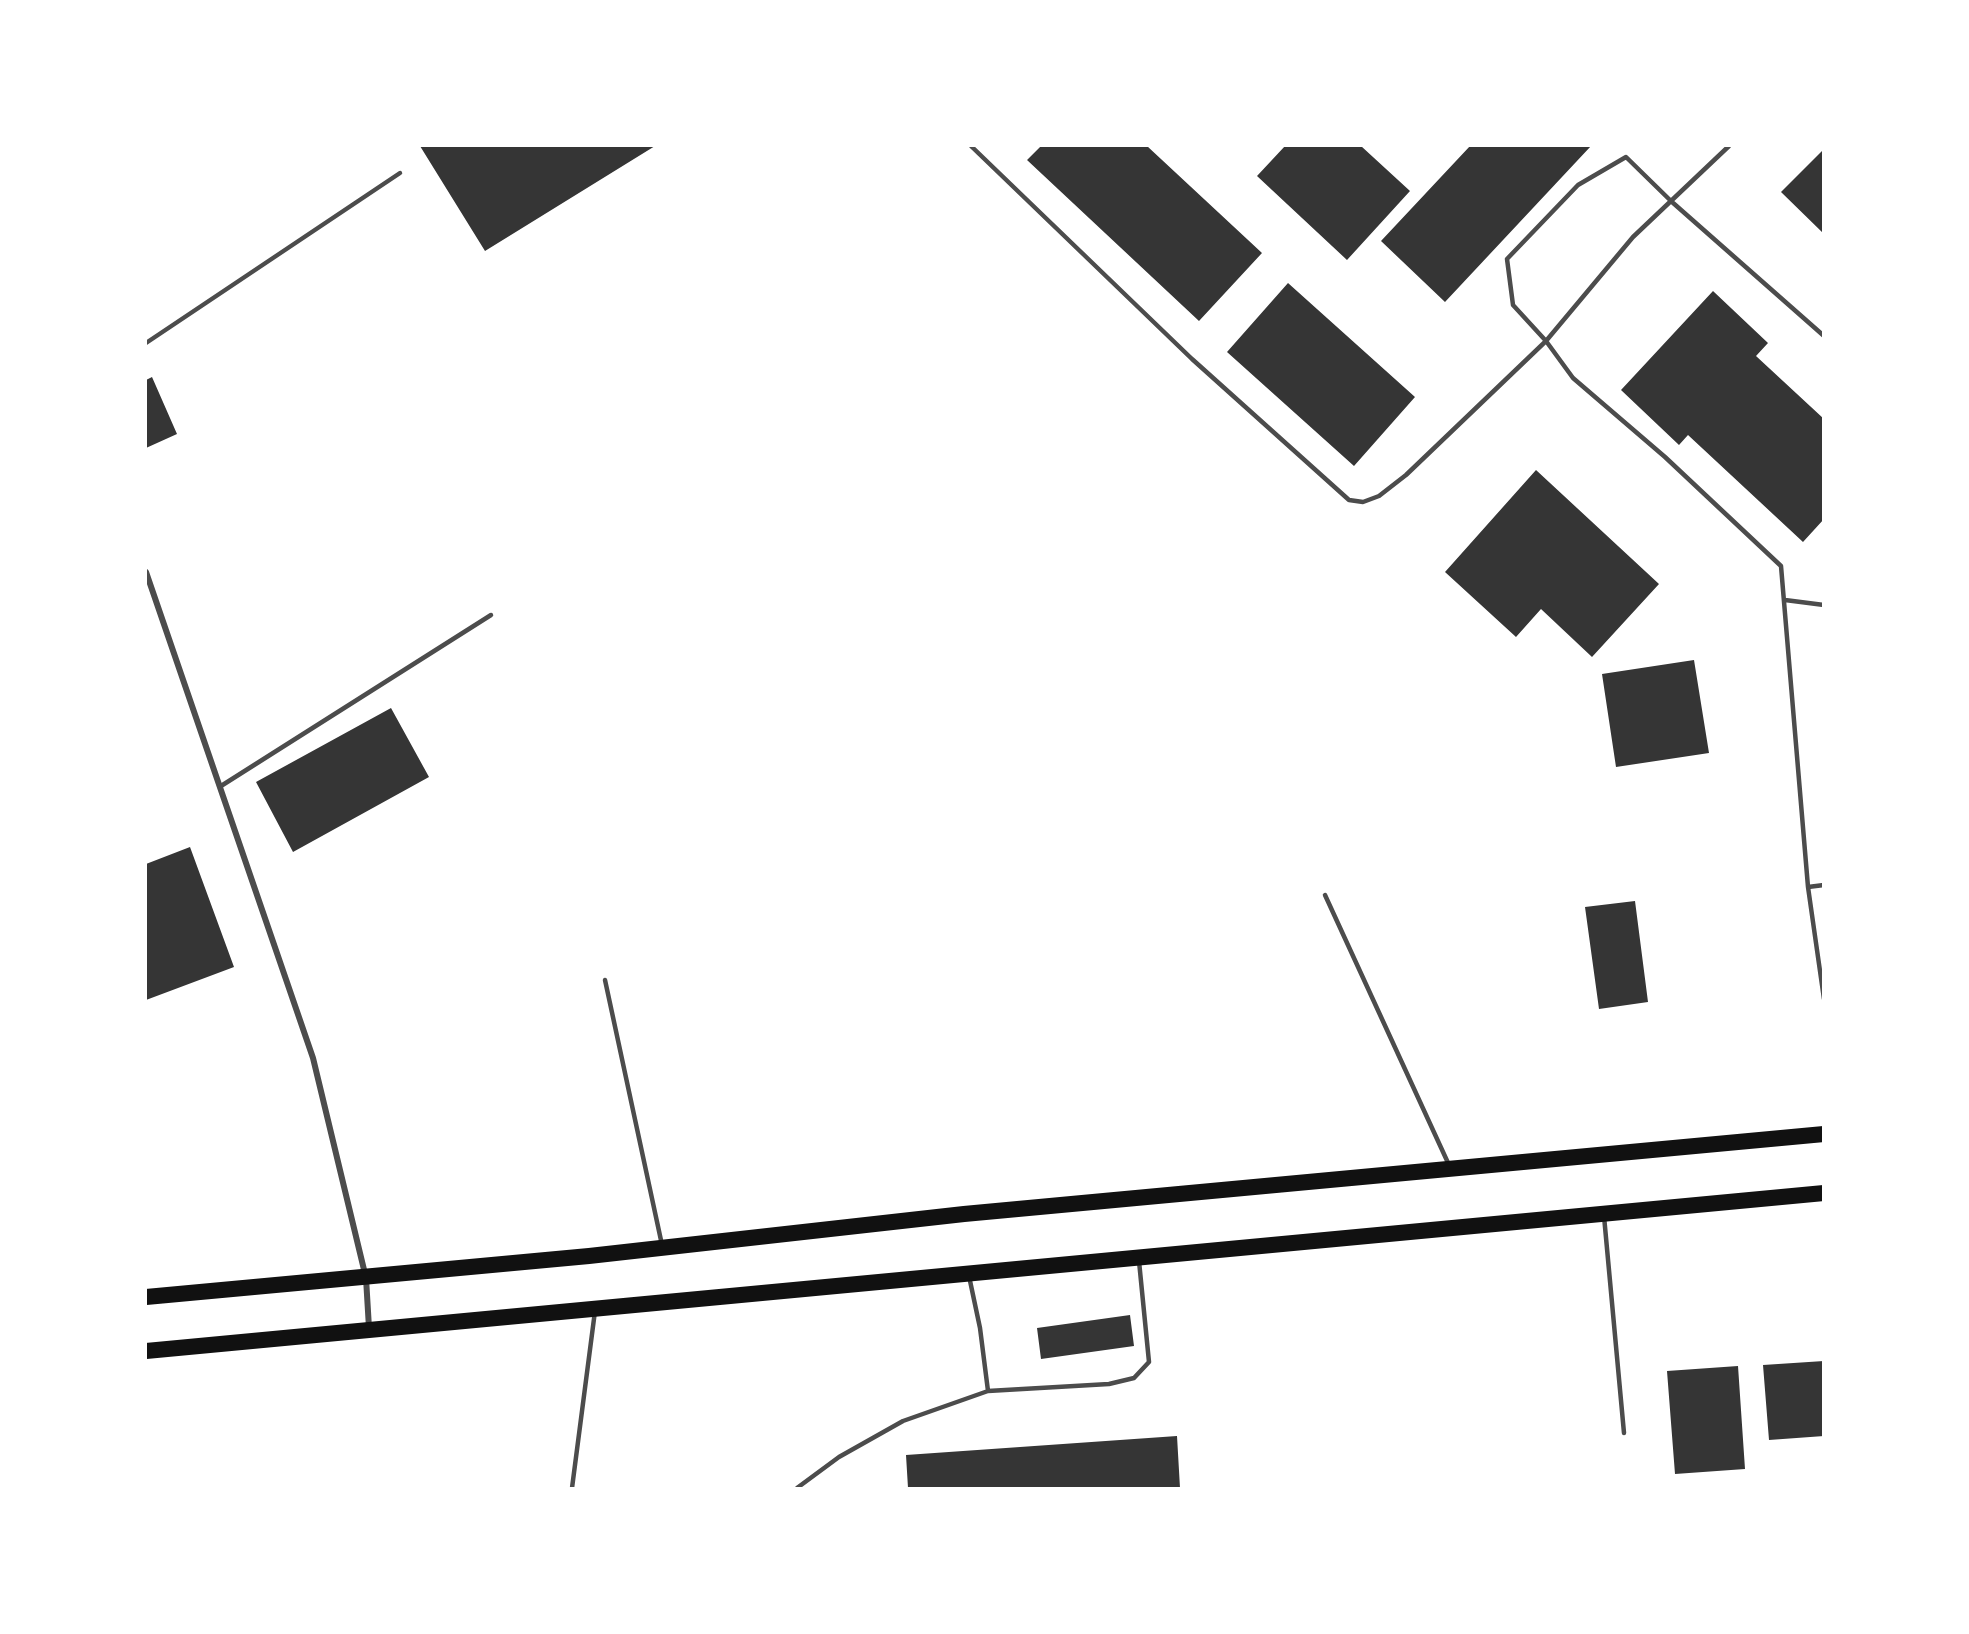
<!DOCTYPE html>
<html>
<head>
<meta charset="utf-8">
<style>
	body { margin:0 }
	#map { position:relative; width:1969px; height:1634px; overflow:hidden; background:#fff; font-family:Mulish,sans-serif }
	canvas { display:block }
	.frame { position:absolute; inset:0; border:147px solid #fff; pointer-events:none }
</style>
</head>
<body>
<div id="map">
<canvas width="1969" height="1634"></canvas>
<div class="frame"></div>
</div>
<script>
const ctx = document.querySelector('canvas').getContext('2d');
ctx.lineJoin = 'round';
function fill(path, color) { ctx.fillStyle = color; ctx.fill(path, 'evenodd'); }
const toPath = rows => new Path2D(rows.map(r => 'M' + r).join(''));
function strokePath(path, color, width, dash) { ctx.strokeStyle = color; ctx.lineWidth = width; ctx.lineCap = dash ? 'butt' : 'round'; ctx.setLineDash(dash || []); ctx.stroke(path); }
fill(toPath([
	[420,146,655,146,485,251],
	[1041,146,1147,146,1262,253,1199,321,1027,160],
	[1285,146,1361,146,1410,191,1347,260,1257,176],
	[1470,146,1591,146,1445,302,1381,241],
	[1824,149,1824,234,1781,192],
	[1288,283,1415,397,1354,466,1227,352],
	[1713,291,1768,343,1756,356,1824,419,1824,519,1803,542,1688,435,1679,445,1621,390],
	[152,377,177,434,146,448,146,380],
	[1536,470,1659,584,1592,657,1541,609,1516,637,1445,572],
	[1694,660,1709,753,1616,767,1602,674],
	[391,708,429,777,293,852,256,782],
	[190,847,234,967,146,1000,146,864],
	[1635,901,1648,1002,1599,1009,1585,907],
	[1130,1315,1134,1346,1041,1359,1037,1328],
	[1824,1361,1824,1436,1769,1440,1763,1365],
	[1738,1366,1745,1469,1675,1474,1667,1371],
	[1177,1436,1180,1488,908,1488,906,1455]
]), '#353535');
strokePath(toPath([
	[971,146,1192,359,1349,500,1363,502,1379,496,1406,475,1546,341,1633,237,1729,146],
	[1824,336,1672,202,1626,157,1578,185,1507,259,1513,305,1546,341,1573,378,1665,457,1781,566,1808,887,1824,999],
	[146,343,400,173],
	[1785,600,1824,605],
	[221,786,491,615],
	[1808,887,1824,885],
	[1325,895,1449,1165],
	[605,980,662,1245],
	[1604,1216,1624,1433],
	[988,1391,1109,1384,1134,1378,1149,1362,1139,1261],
	[572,1488,595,1311],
	[797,1488,839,1457,903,1421,988,1391,980,1328,969,1276]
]), '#4c4c4c', 4.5);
strokePath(toPath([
	[146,572,313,1058,366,1278,369,1328]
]), '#4c4c4c', 6);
strokePath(toPath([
	[146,1297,589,1256,964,1214,1824,1134],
	[146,1351,1824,1193]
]), '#111', 16);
</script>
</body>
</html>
